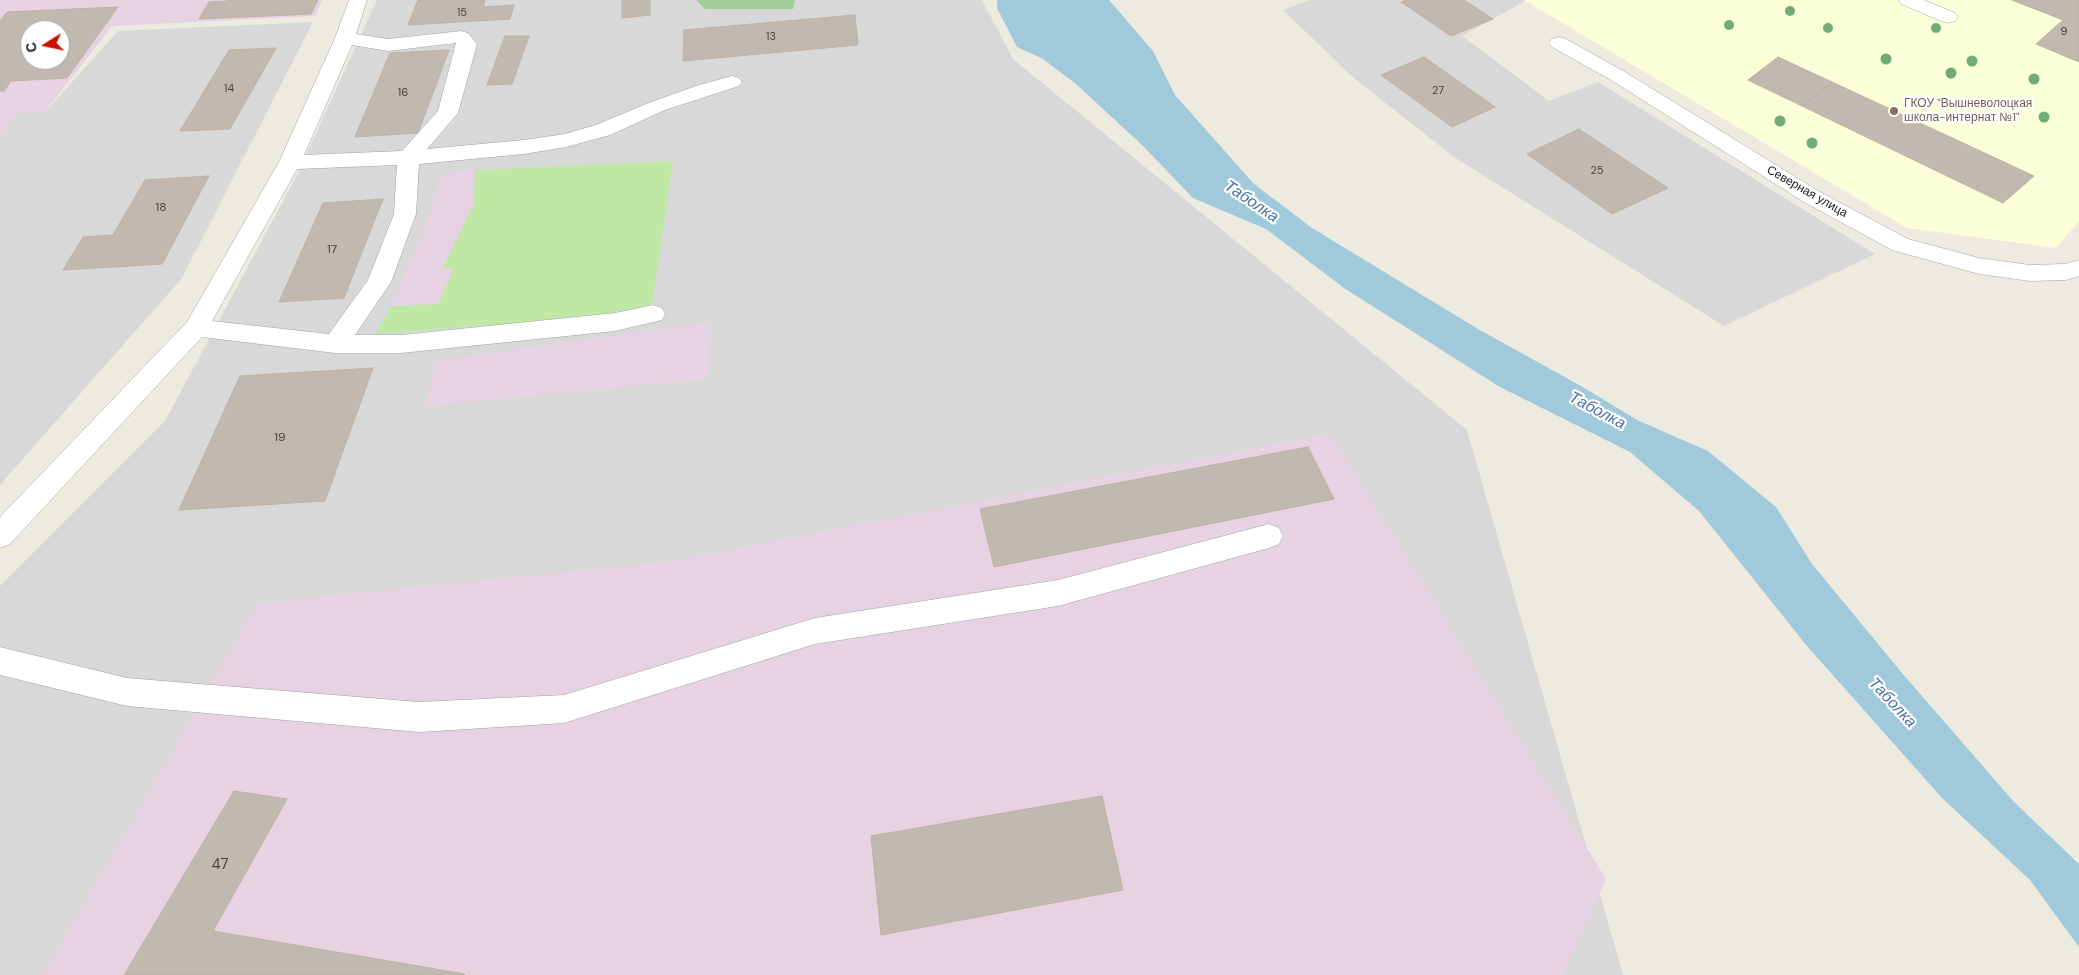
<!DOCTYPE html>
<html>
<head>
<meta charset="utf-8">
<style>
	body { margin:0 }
	#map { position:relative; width:2079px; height:975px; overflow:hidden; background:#edeae0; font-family:"DM Sans",sans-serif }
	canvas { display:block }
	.north { position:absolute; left:20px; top:20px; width:50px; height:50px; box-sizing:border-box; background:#fff; border:1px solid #a4a4a4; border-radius:50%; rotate:260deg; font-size:14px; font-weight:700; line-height:20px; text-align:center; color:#1b1b1b }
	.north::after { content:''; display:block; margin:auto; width:18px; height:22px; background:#c51201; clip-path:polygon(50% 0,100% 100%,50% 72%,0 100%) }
</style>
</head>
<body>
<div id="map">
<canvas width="2079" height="975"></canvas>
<div class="north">С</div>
</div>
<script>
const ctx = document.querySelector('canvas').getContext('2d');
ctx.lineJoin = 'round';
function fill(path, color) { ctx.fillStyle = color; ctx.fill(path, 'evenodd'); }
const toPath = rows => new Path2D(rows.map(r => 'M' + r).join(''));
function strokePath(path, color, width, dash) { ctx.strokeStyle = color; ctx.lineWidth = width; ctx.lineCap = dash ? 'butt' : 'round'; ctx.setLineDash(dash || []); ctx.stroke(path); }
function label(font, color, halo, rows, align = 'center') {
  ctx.font = font + ' "DM Sans",sans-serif'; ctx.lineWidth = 4.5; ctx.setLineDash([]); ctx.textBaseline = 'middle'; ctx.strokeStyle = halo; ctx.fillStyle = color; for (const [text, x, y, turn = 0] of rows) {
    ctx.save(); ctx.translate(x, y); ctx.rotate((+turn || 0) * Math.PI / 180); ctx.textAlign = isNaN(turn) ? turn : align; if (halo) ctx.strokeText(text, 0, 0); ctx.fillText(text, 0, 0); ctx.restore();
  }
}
fill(toPath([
	[377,0,982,0,1013,59,1467,430,1623,975,0,975,0,586,165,421,295,179],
	[1309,0,1527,0,1462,36,1549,101,1598,82,1875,254,1724,326,1454,157,1355,79,1283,10],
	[313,22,182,278,0,485,0,137,18,113,47,110,118,31]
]), '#d9d8d8');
fill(toPath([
	[0,0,322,0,315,16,112,26,45,112,18,113,0,137],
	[30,30,60,30,60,60,30,60],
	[475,170,474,203,444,267,454,269,438,304,391,306,429,217,440,175],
	[710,322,708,379,425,406,436,361],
	[1330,433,1606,879,1563,975,43,975,258,603,667,562]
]), '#e6d2e1');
fill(toPath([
	[1524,0,2079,0,2079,221,2056,248,1907,228]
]), '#fbffd8');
fill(toPath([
	[673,161,652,306,579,318,376,334,391,306,438,304,454,269,443,268,474,203,475,170]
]), '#c0e8a5');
fill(toPath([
	[696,0,795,0,793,9,705,9]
]), '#a0cc95');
fill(toPath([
	[997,0,1109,0,1153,51,1175,95,1254,184,1312,228,1478,329,1581,386,1637,420,1708,451,1776,507,1812,564,1902,673,2014,802,2079,864,2079,947,2030,880,1942,798,1807,646,1699,511,1630,452,1500,387,1344,288,1266,229,1193,198,1142,145,1076,84,1043,59,1017,47,997,8]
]), '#a0c9db');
const building = toPath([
	[241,0,318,0,311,14,199,19,209,2,241,0],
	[418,0,485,0,483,7,514,5,510,19,408,25,418,0],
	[622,0,650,0,650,15,622,18,622,0],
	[1406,0,1464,0,1493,19,1451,36,1401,2,1406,0],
	[2012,0,2079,0,2079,62,2036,44,2063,20,2012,0],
	[118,7,67,78,11,81,4,91,0,91,0,21,7,12,118,7],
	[30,30,60,30,60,60,30,60,30,30],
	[855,15,858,45,683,61,684,30,855,15],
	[505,36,529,36,512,84,487,85,505,36],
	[276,48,230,129,180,131,229,50,276,48],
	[449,50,418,133,355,137,390,53,449,50],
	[1424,57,1495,107,1452,127,1381,75,1424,57],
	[1778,57,1832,82,1802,106,1748,80,1778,57],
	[1832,82,2004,162,1974,189,1802,106,1832,82],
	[1579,129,1668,188,1612,214,1527,154,1579,129],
	[2004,162,2034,176,2003,203,1974,189,2004,162],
	[209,176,162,264,63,270,83,237,113,235,145,180,209,176],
	[383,199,344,298,279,302,323,203,383,199],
	[373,368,325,501,179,510,240,376,373,368],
	[1308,447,1334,499,994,567,980,509,1308,447],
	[234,791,287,799,213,931,465,974,464,975,124,975,234,791],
	[1102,796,1123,890,881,935,871,836,1102,796]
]);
fill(building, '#c1b9b0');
strokePath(building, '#beb1a3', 1);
const minor = toPath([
	[349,0,367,0,356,34,388,39,461,31,468,33,477,44,458,113,427,149,524,140,565,134,596,125,651,102,696,86,732,76,739,78,742,82,739,86,665,110,610,135,566,147,524,154,419,164,416,214,391,282,355,335,401,335,615,313,653,305,662,308,665,314,662,320,615,331,401,353,335,353,202,337,10,544,0,548,0,517,187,322,279,162,335,38,349,0],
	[456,43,438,111,402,151,304,155,352,45,388,51,456,43],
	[397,165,394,214,368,280,329,334,212,321,297,169,397,165],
	[1899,0,1924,0,1955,13,1958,17,1955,21,1948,23,1941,21,1901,4,1899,0],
	[1559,37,1566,39,1625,72,1820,192,1908,239,1979,258,2030,265,2065,264,2079,260,2079,276,2066,280,2030,281,1979,274,1892,250,1804,202,1611,80,1552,47,1549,43,1552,39,1559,37],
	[1269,524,1279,528,1283,536,1279,544,1269,548,1058,606,815,644,564,723,419,732,127,706,0,675,0,647,127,678,419,702,564,695,815,618,1058,580,1269,524]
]);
strokePath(minor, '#a2a2a2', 1);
fill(minor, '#fff');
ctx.fillStyle = '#71ab75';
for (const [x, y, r] of [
	[1790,11,5],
	[1729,25,5],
	[1828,28,5],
	[1936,28,5],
	[1886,59,5.5],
	[1972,61,5.5],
	[1951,73,5.5],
	[2034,79,5.5],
	[2044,117,5.5],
	[1780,121,5.5],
	[1812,143,5.5]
]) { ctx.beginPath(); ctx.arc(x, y, r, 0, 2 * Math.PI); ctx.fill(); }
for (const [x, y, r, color] of [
	[1894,111,5,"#8d6e63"]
]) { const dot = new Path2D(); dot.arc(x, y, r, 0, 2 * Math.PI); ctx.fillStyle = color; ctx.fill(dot); strokePath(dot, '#fff', 2); }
label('11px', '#444240', null, [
	["15",462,13],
	["9",2064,32],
	["13",771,37],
	["14",229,89],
	["27",1438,91],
	["16",403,93],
	["25",1597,171]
]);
label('12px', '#785e54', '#fff', [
	["ГКОУ \"Вышневолоцкая",1904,104],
	["школа-интернат №1\"",1904,118]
], 'left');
label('12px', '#1b1b1b', '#fff', [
	["Северная улица",1807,192,30]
]);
label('12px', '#444240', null, [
	["18",161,208],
	["17",332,250],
	["19",280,438]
]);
label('15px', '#444240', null, [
	["47",220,865]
]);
label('italic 16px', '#4971a9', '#fff', [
	["Таболка",1251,202,34],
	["Таболка",1597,411,28],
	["Таболка",1892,703,47]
]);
</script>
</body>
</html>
